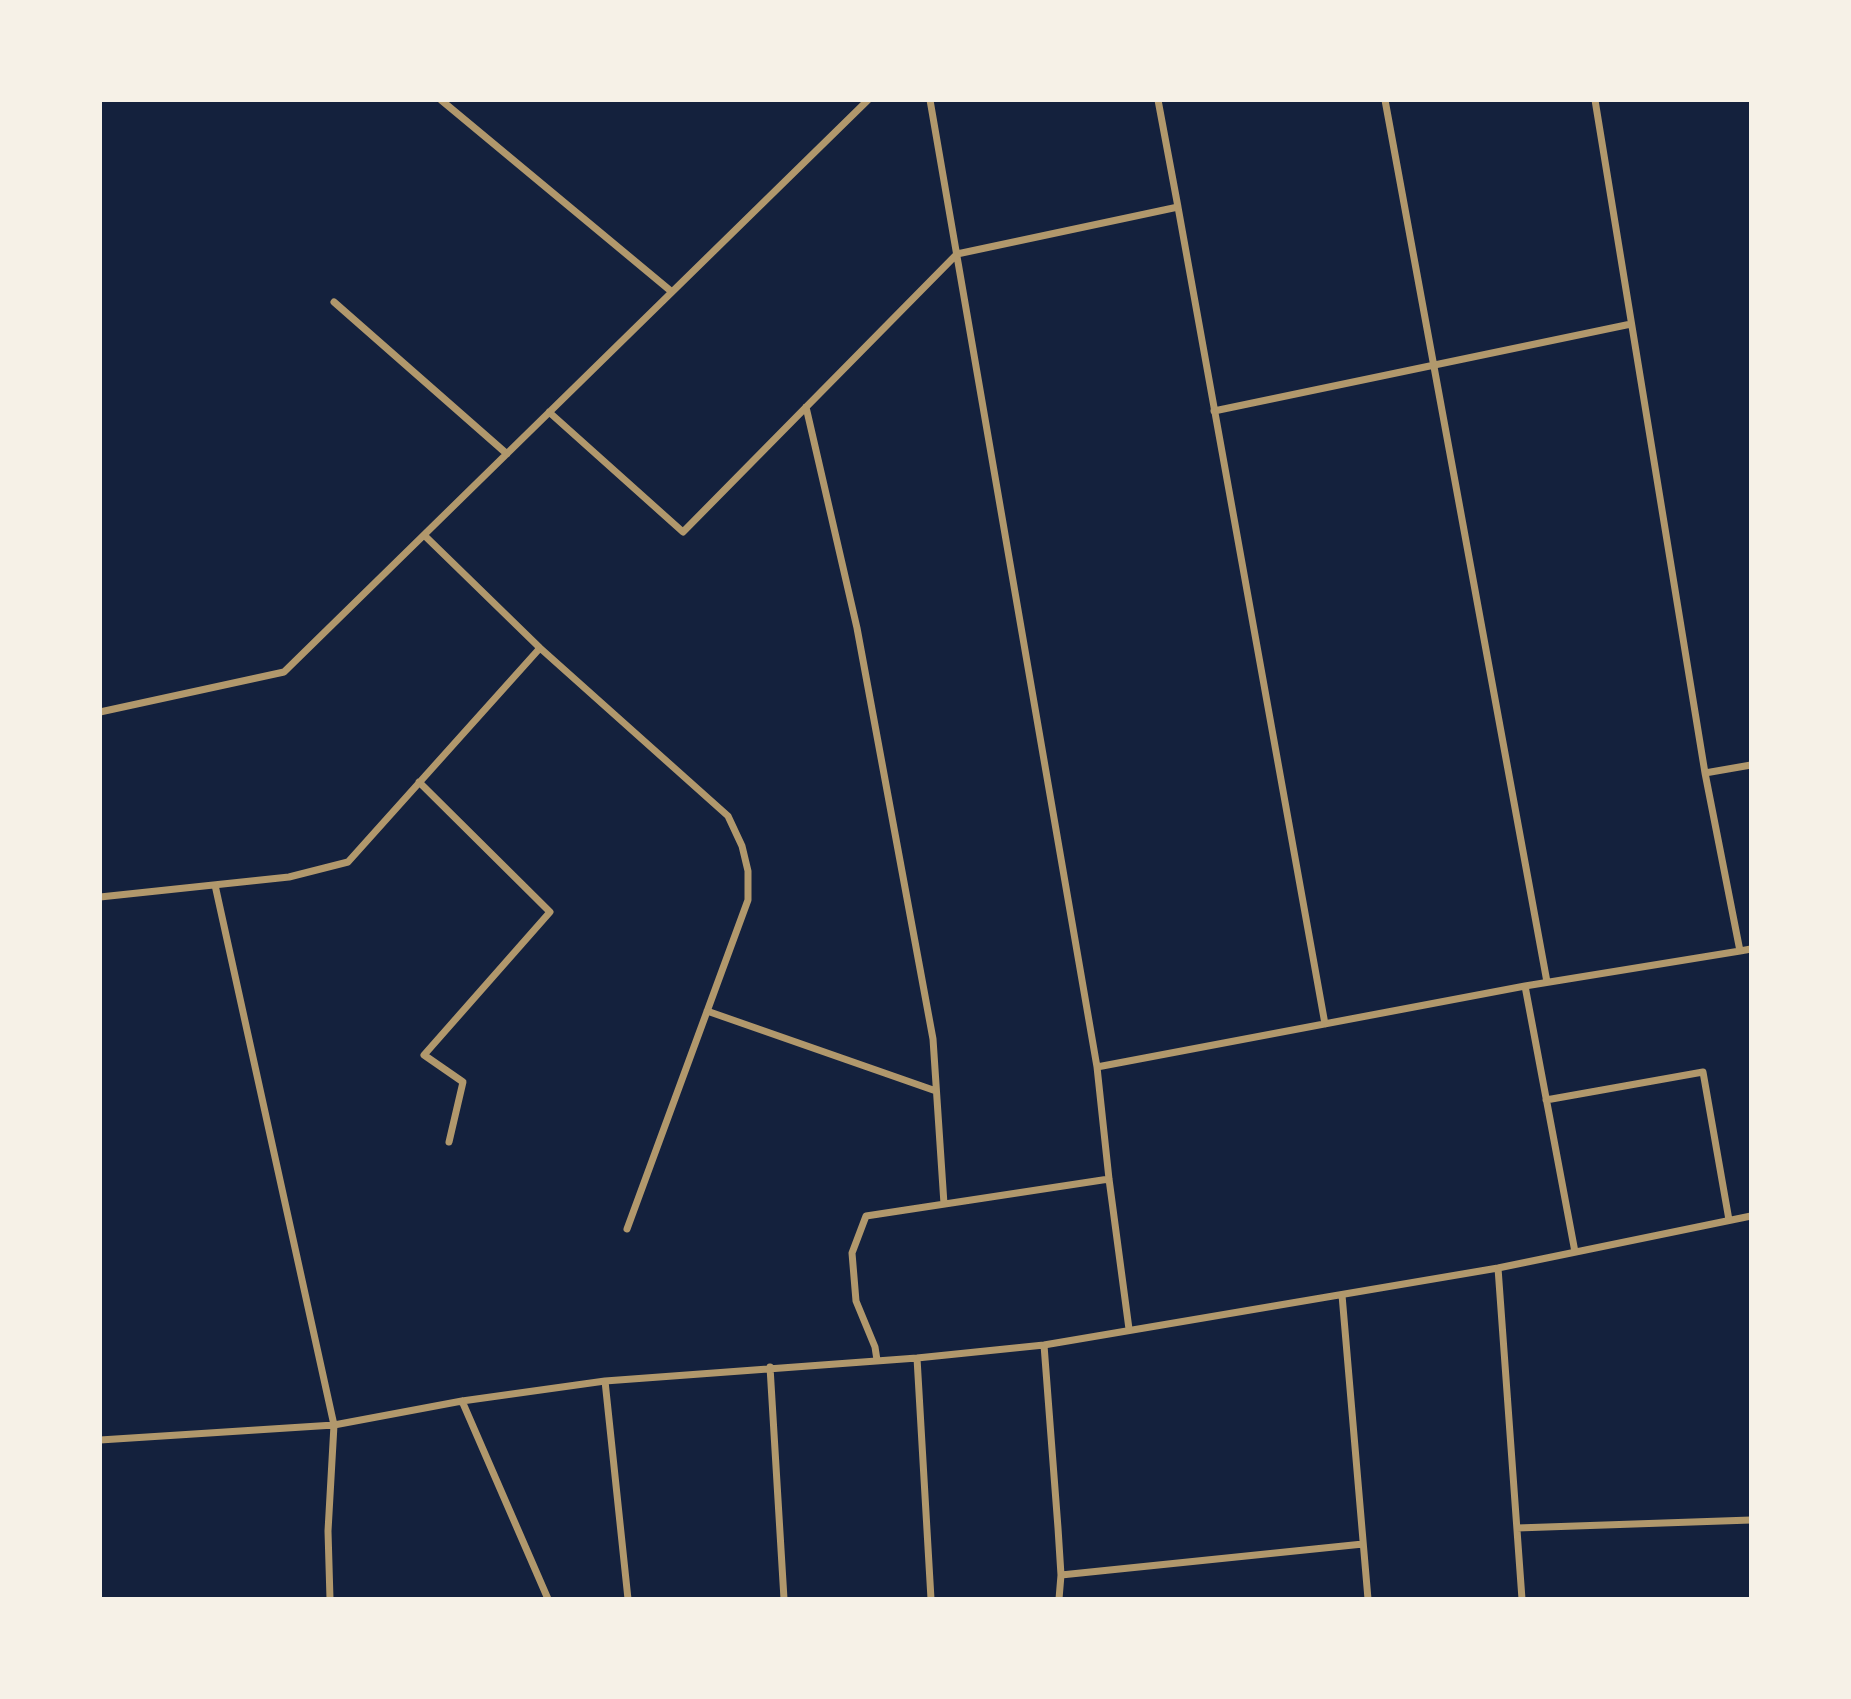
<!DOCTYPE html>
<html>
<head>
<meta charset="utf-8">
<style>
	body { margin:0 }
	#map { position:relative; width:1851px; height:1699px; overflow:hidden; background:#14213d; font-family:Quicksand,sans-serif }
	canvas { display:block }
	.frame { position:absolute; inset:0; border:102px solid #f6f1e7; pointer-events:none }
</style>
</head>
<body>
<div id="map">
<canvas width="1851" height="1699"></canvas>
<div class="frame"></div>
</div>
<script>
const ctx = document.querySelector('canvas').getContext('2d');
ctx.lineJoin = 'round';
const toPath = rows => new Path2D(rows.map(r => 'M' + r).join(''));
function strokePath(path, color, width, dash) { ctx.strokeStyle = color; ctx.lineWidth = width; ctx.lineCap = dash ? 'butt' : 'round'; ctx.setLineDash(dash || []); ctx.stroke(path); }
strokePath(toPath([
	[441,100,672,292],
	[930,100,1097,1067],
	[1385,100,1547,982],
	[1595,100,1705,773,1751,765],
	[1178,207,1325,1024],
	[334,302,507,454],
	[806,407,857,628,933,1039,944,1204],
	[1214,411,1631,324],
	[549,412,683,532,957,254,1178,207,1158,100],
	[424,535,540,648,728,816,742,846,748,871,748,900,627,1229],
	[100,712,284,672,868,100],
	[1705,773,1740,951,1751,949],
	[419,782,550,912,424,1055,463,1082,449,1142],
	[215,885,334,1425,328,1531,330,1599],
	[100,897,289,877,348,862,540,648],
	[707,1011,936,1091],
	[1546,1100,1703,1072,1729,1220],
	[1575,1252,1525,986,1740,951],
	[1498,1268,1522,1599],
	[1342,1295,1368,1599],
	[1129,1329,1109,1179,1097,1067,1525,986],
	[1044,1345,1058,1528,1061,1575,1059,1599],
	[917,1358,931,1599],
	[877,1360,875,1347,856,1301,852,1253,866,1216,1109,1179],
	[770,1367,784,1599],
	[605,1381,628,1599],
	[462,1401,548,1599],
	[100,1440,334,1425,462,1401,605,1381,917,1358,1044,1345,1498,1268,1751,1216],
	[1517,1528,1751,1520],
	[1061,1575,1363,1544]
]), '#b1986c', 7);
</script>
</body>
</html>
